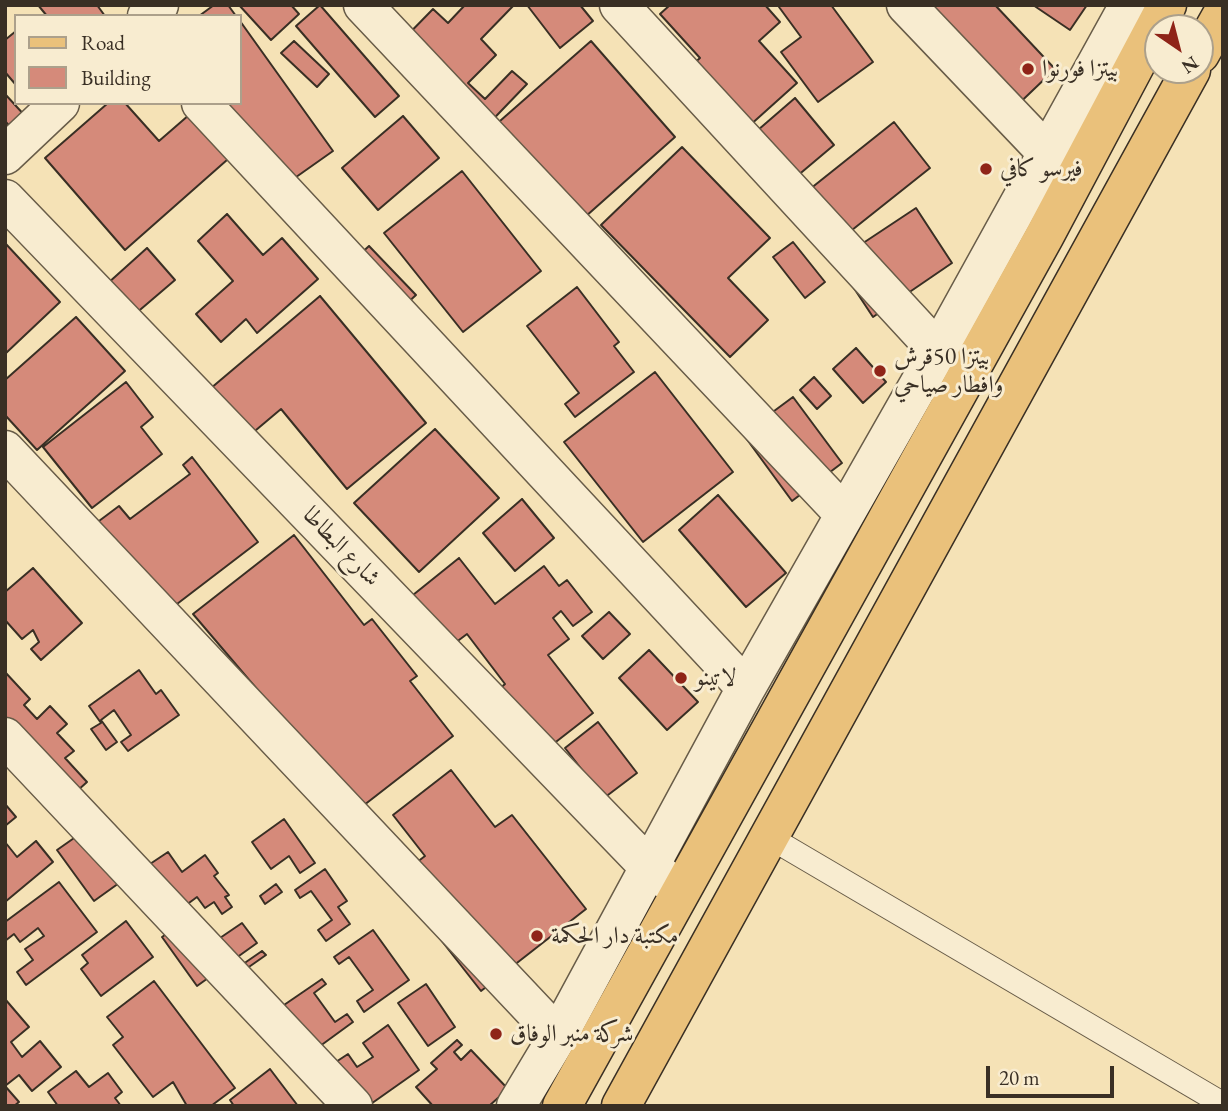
<!DOCTYPE html>
<html>
<head>
<meta charset="utf-8">
<style>
	body { margin:0 }
	#map { position:relative; width:1228px; height:1111px; overflow:hidden; background:#f5e2b6; font-family:"EB Garamond",serif }
	canvas { display:block }
	.frame { position:absolute; inset:0; border:7px solid #392f24; pointer-events:none }
	.legend { position:absolute; left:14px; top:14px; width:228px; height:91px; box-sizing:border-box; background:#f8ecd0; border:2px solid #aca08b; margin:0; padding:9px 12px; list-style:none; font-size:21px; color:#392f24 }
	.legend li { display:flex; align-items:center; gap:14px; height:35px }
	.legend b { width:35px; border:2px solid #aca08b }
	.north { position:absolute; left:1144px; top:14px; width:70px; height:70px; box-sizing:border-box; background:#f8ecd0; border:2px solid #aca08b; border-radius:50%; rotate:145deg; font-size:19px; font-weight:700; line-height:28px; text-align:center; color:#392f24 }
	.north::after { content:''; display:block; margin:auto; width:24px; height:32px; background:#8f2418; clip-path:polygon(50% 0,100% 100%,50% 72%,0 100%) }
	.scale { position:absolute; left:986px; top:1066px; width:128px; height:32px; box-sizing:border-box; border:4px solid #392f24; border-top:0; padding-left:9px; font-size:21px; line-height:24px; white-space:nowrap; color:#392f24; -webkit-text-stroke:5px #f8ecd0; paint-order:stroke }
</style>
</head>
<body>
<div id="map">
<canvas width="1228" height="1111"></canvas>
<div class="frame"></div>
<ul class="legend">
<li><b style="height:9px;background:#eac17b"></b>Road</li>
<li><b style="height:19px;background:#d58a7a"></b>Building</li>
</ul>
<div class="north">N</div>
<div class="scale">20 m</div>
</div>
<script>
const ctx = document.querySelector('canvas').getContext('2d');
ctx.lineJoin = 'round';
function fill(path, color) { ctx.fillStyle = color; ctx.fill(path, 'evenodd'); }
const toPath = rows => new Path2D(rows.map(r => 'M' + r).join(''));
function strokePath(path, color, width, dash) { ctx.strokeStyle = color; ctx.lineWidth = width; ctx.lineCap = dash ? 'butt' : 'round'; ctx.setLineDash(dash || []); ctx.stroke(path); }
function label(font, color, halo, rows, align = 'center') {
  ctx.font = font + ' "EB Garamond",Amiri,serif'; ctx.lineWidth = 6; ctx.setLineDash([]); ctx.textBaseline = 'middle'; ctx.strokeStyle = halo; ctx.fillStyle = color; for (const [text, x, y, turn = 0] of rows) {
    ctx.save(); ctx.translate(x, y); ctx.rotate((+turn || 0) * Math.PI / 180); ctx.textAlign = isNaN(turn) ? turn : align; if (halo) ctx.strokeText(text, 0, 0); ctx.fillText(text, 0, 0); ctx.restore();
  }
}
const building = toPath([
	[38,5,97,5,105,16,47,16,38,5],
	[214,5,228,5,236,16,199,16,214,5],
	[239,5,291,5,299,14,271,40,239,5],
	[320,5,399,96,375,117,296,26,320,5],
	[465,5,514,5,481,39,496,55,468,83,485,99,512,71,527,84,477,136,391,52,433,9,448,23,465,5],
	[527,5,580,5,593,21,560,48,527,5],
	[670,5,765,5,780,22,759,41,797,83,748,127,692,65,700,58,660,14,670,5],
	[781,5,831,5,873,62,818,102,781,52,801,37,779,7,781,5],
	[903,5,995,5,1055,69,1007,115,903,5],
	[1033,5,1087,5,1070,30,1033,5],
	[240,21,333,151,282,187,221,103,240,103,240,21],
	[16,31,16,85,5,72,5,40,16,31],
	[294,41,329,74,317,87,281,53,294,41],
	[591,41,675,137,576,225,492,128,591,41],
	[5,94,27,118,13,130,5,121,5,94],
	[795,98,834,145,796,177,758,130,795,98],
	[108,103,125,103,159,141,197,108,236,152,125,250,45,158,108,103],
	[403,116,439,158,378,210,342,168,403,116],
	[894,122,930,168,842,238,805,193,894,122],
	[682,147,770,238,728,278,768,320,730,357,601,225,682,147],
	[462,171,541,271,463,332,384,233,462,171],
	[916,208,952,263,873,317,836,261,916,208],
	[227,214,263,255,282,238,318,279,257,333,246,319,221,342,196,314,233,281,198,241,227,214],
	[793,242,825,282,805,298,773,257,793,242],
	[5,243,60,302,5,354,5,243],
	[369,246,416,295,389,320,343,270,369,246],
	[147,248,175,280,134,315,107,284,147,248],
	[577,287,619,342,614,346,634,372,575,417,565,404,579,393,527,326,577,287],
	[320,296,426,423,347,489,281,409,243,441,204,394,320,296],
	[76,317,125,371,37,450,5,415,5,380,76,317],
	[856,348,886,382,863,403,833,369,856,348],
	[655,372,733,472,643,542,564,442,655,372],
	[814,377,831,396,817,409,800,390,814,377],
	[126,382,153,417,141,427,162,454,92,508,43,447,126,382],
	[793,397,842,463,792,501,743,434,793,397],
	[435,429,499,498,419,572,354,503,435,429],
	[192,457,258,542,160,617,91,527,119,506,130,519,190,474,183,465,192,457],
	[718,495,786,573,746,607,679,530,718,495],
	[522,499,554,538,515,571,483,533,522,499],
	[294,535,364,625,372,619,417,676,410,681,453,736,359,809,193,614,294,535],
	[459,558,495,604,544,566,559,586,567,580,592,612,573,626,561,611,553,618,569,639,548,655,593,713,543,752,496,692,505,684,467,634,455,643,413,595,459,558],
	[33,568,82,623,41,660,31,649,39,642,33,630,22,639,5,620,5,592,33,568],
	[609,612,630,634,603,659,582,636,609,612],
	[649,650,698,702,667,730,619,678,649,650],
	[139,670,156,694,161,690,179,715,128,751,121,742,131,735,114,710,101,720,117,742,106,750,91,729,101,723,89,706,139,670],
	[5,672,30,699,24,705,37,719,50,706,67,724,57,733,74,751,65,758,87,782,56,810,5,734,5,672],
	[598,722,637,773,604,798,565,748,598,722],
	[451,770,495,827,512,815,586,909,481,991,394,880,425,856,393,815,451,770],
	[5,804,16,817,5,826,5,804],
	[104,817,140,868,94,901,57,850,104,817],
	[284,819,315,863,300,873,289,856,271,869,252,842,284,819],
	[36,841,53,862,5,902,5,842,17,857,36,841],
	[168,852,182,872,205,855,218,873,214,876,229,895,225,897,232,907,222,914,214,902,205,908,197,897,170,917,138,872,168,852],
	[325,869,347,901,338,907,350,924,326,941,318,930,332,920,311,891,300,898,295,890,325,869],
	[59,882,97,932,26,985,17,972,33,960,25,949,44,936,38,928,20,942,14,934,5,941,5,922,59,882],
	[276,884,282,892,265,904,260,896,276,884],
	[188,919,217,940,242,923,257,943,197,986,162,937,188,919],
	[126,921,153,957,101,996,81,969,88,963,82,955,126,921],
	[373,930,409,980,364,1012,357,1001,373,990,349,957,339,964,334,957,373,930],
	[262,951,266,955,236,976,233,971,262,951],
	[322,979,326,984,314,993,335,1022,347,1014,353,1022,316,1049,284,1005,322,979],
	[154,981,235,1088,211,1106,187,1106,173,1082,153,1097,113,1045,123,1037,107,1017,154,981],
	[426,984,455,1027,428,1046,398,1003,426,984],
	[5,999,29,1027,11,1042,22,1057,40,1041,61,1067,32,1091,19,1075,5,1086,19,1102,14,1106,5,1106,5,999],
	[388,1025,419,1070,368,1106,313,1077,348,1054,357,1067,373,1057,363,1043,388,1025],
	[457,1040,462,1045,454,1052,461,1060,471,1050,508,1089,489,1106,433,1106,416,1087,437,1069,431,1063,457,1040],
	[270,1069,298,1106,234,1106,230,1100,270,1069],
	[76,1071,89,1087,108,1073,122,1092,115,1098,121,1106,58,1106,48,1092,76,1071]
]);
fill(building, '#d58a7a');
strokePath(building, '#392f24', 2);
const lane = toPath([
	[769,837,1223,1104]
]);
const street = toPath([
	[363,5,843,513],
	[619,5,938,351],
	[906,5,1048,154],
	[147,16,159,5],
	[201,103,746,688],
	[5,155,60,103],
	[5,199,649,867,667,880],
	[5,450,558,1036],
	[5,737,353,1106],
	[516,1106,558,1036,746,688,938,351,1129,5]
]);
const primary = toPath([
	[1200,54,1223,13],
	[562,1106,1045,235,1167,5],
	[621,1106,1191,70]
]);
strokePath(lane, '#685c48', 25);
strokePath(street, '#685c48', 41);
strokePath(primary, '#392f24', 41);
strokePath(lane, '#f8ecd0', 23);
strokePath(street, '#f8ecd0', 38);
strokePath(primary, '#eac17b', 38);
for (const [x, y, r, color] of [
	[1028,69,7,"#8f2418"],
	[986,169,7,"#8f2418"],
	[880,371,7,"#8f2418"],
	[681,678,7,"#8f2418"],
	[537,936,7,"#8f2418"],
	[496,1034,7,"#8f2418"]
]) { const dot = new Path2D(); dot.arc(x, y, r, 0, 2 * Math.PI); ctx.fillStyle = color; ctx.fill(dot); strokePath(dot, '#f8ecd0', 2.5); }
label('24px', '#392f24', '#f8ecd0', [
	["بيتزا فورنوا",1042,69],
	["فيرسو كافي",1000,169],
	["بيتزا 50قرش",894,357],
	["وافطار صياحي",894,385],
	["لاتينو",695,678],
	["مكتبة دار الحكمة",551,936],
	["شركة منبر الوفاق",510,1034]
], 'left');
label('24px', '#392f24', '#f8ecd0', [
	["شارع البطاطا",341,547,46]
]);
</script>
</body>
</html>
